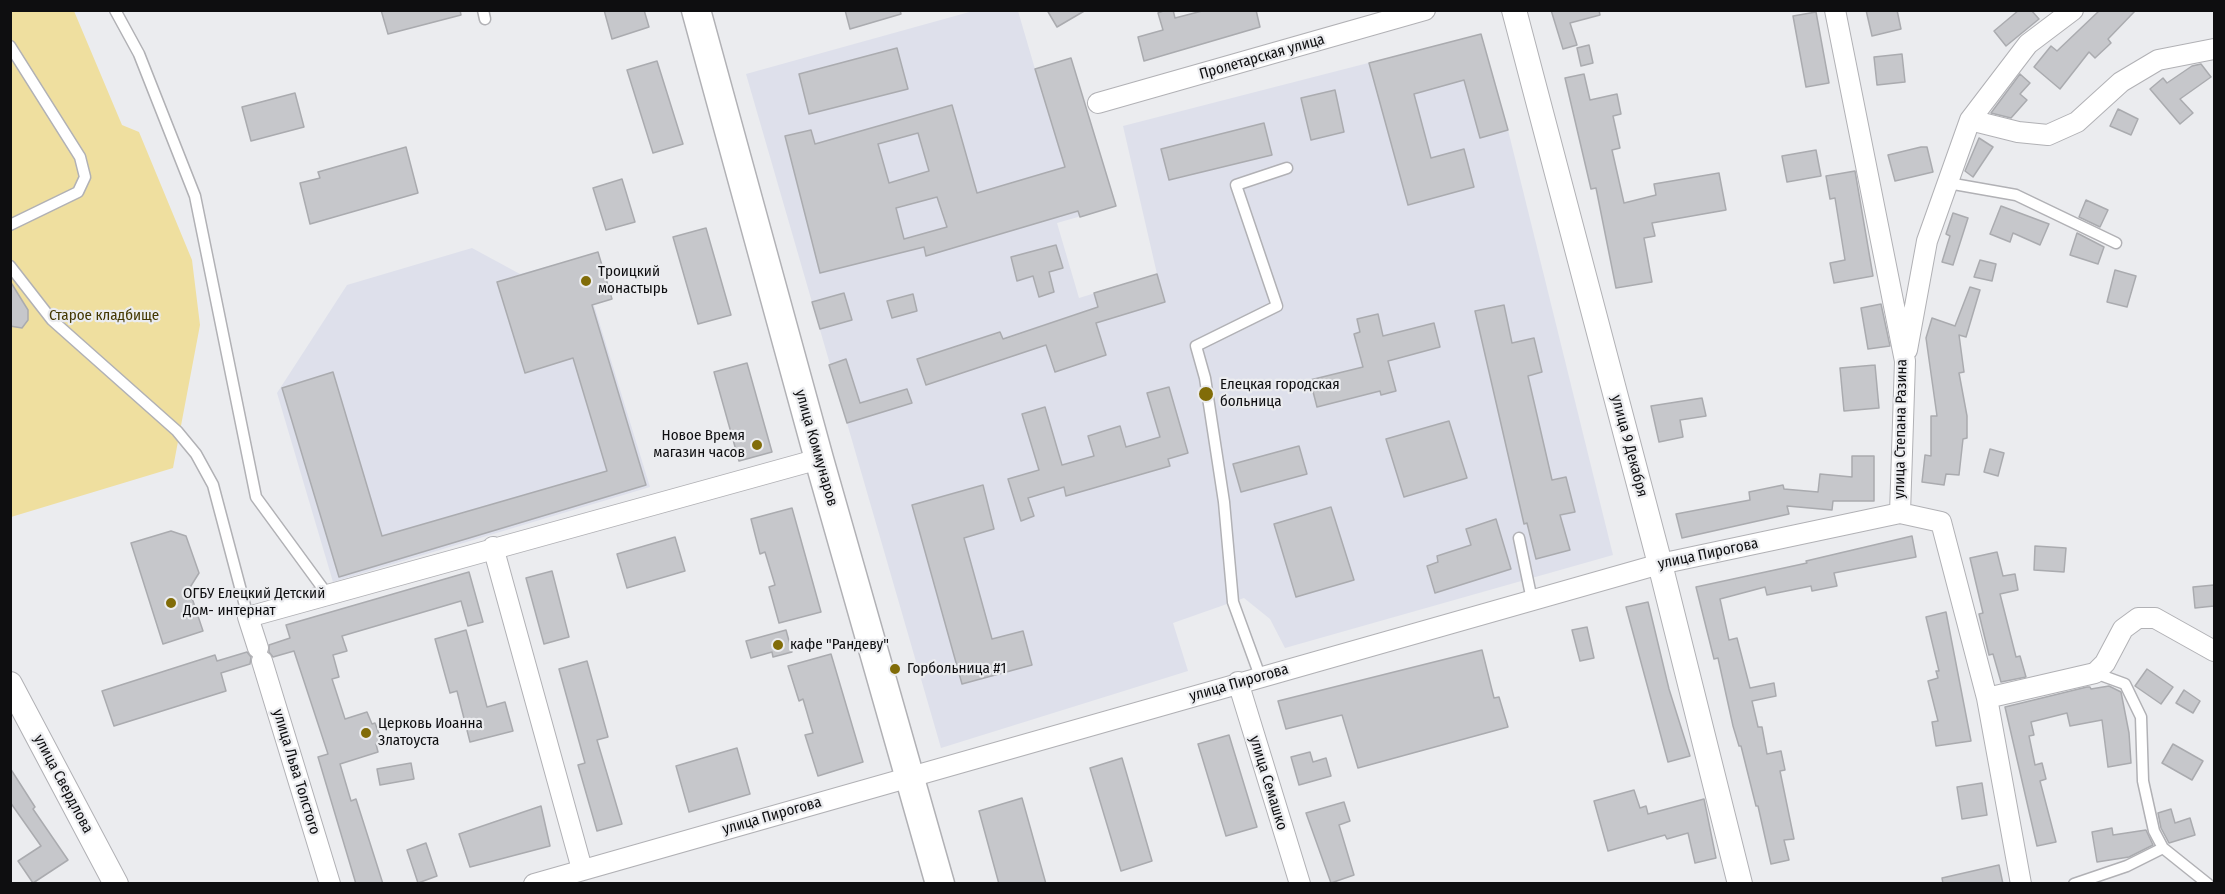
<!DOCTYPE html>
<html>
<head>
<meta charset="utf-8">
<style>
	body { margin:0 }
	#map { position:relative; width:2225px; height:894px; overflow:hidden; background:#ebecef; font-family:"Fira Sans Condensed",sans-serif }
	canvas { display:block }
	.frame { position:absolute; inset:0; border:12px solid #0e0e10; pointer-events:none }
</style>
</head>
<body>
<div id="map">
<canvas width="2225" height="894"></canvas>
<div class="frame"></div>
</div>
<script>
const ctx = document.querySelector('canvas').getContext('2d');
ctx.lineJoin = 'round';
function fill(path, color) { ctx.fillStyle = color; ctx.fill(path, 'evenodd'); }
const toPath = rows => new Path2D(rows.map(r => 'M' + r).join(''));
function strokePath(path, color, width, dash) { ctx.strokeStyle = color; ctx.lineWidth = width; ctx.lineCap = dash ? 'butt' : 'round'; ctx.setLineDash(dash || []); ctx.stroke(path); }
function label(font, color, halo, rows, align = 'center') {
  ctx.font = font + ' "Fira Sans Condensed",sans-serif'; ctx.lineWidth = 4.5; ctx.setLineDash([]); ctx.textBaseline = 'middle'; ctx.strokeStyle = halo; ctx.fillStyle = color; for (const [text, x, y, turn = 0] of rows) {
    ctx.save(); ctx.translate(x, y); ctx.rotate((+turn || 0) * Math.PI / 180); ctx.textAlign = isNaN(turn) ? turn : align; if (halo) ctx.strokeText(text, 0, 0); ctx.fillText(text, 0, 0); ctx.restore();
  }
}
fill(toPath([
	[973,11,1018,11,1035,69,1071,58,1116,206,1057,223,1079,298,1157,274,1123,126,1481,34,1508,130,1613,555,1285,648,1270,619,1244,598,1173,623,1188,671,941,748,746,74],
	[472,248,520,274,559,263,574,311,594,305,650,487,333,582,277,393,347,285]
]), '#dee0eb');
fill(toPath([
	[11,11,74,11,122,125,139,132,192,260,200,325,173,468,11,517]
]), '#efdf9f');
const building = toPath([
	[381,10,460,10,461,15,388,34,381,10],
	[604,10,644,10,649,27,612,39,604,10],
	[845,10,900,10,901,14,850,29,845,10],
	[1047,10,1086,10,1057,27,1047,10],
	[1166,10,1173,10,1175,18,1206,10,1256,10,1260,27,1144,61,1138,37,1163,30,1158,13,1166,10],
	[1551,10,1599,10,1600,15,1570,23,1577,45,1563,49,1551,10],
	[1866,10,1897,10,1901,29,1872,36,1866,10],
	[2019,10,2031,10,2039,19,2006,46,1994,31,2019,10],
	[2100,10,2136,10,2108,39,2111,43,2095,58,2089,52,2060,89,2034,67,2051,46,2057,51,2100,10],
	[1816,12,1829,83,1806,87,1793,16,1816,12],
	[1481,34,1508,130,1480,138,1464,80,1414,94,1431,158,1464,149,1474,187,1408,205,1369,63,1481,34],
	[1589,45,1593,63,1581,66,1577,48,1589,45],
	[897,48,908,89,809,114,799,74,897,48],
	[1902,54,1905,82,1877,85,1874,57,1902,54],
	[1071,58,1116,206,1080,217,1078,211,926,256,924,247,820,273,785,136,811,130,815,144,952,105,977,193,1065,167,1035,69,1071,58],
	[918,133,929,171,889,183,878,144,918,133],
	[937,197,947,227,904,239,896,208,937,197],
	[657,61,683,144,653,153,627,70,657,61],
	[2201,64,2211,77,2180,99,2193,113,2180,124,2150,89,2163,78,2167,83,2192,66,2201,64],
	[1584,74,1590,100,1617,94,1621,114,1613,116,1620,148,1612,150,1624,203,1656,195,1654,184,1719,173,1726,210,1652,223,1655,236,1644,238,1652,282,1616,288,1596,188,1591,189,1565,78,1584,74],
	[2020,74,2030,83,2020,94,2027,100,2011,118,1991,113,2020,74],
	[1335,90,1344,132,1311,140,1301,98,1335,90],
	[295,93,304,127,251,141,242,107,295,93],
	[2118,109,2138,119,2131,135,2110,126,2118,109],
	[1264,123,1272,155,1169,180,1161,149,1264,123],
	[1979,138,1993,147,1973,177,1965,171,1979,138],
	[406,147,418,193,310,224,300,183,320,178,318,172,406,147],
	[1921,147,1927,147,1933,172,1895,181,1888,155,1921,147],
	[1816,150,1821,176,1787,182,1782,156,1816,150],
	[1855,171,1873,276,1834,283,1830,263,1845,260,1835,198,1830,199,1826,176,1855,171],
	[622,179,635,222,606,230,593,188,622,179],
	[2086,200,2108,210,2100,227,2079,217,2086,200],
	[2001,206,2049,224,2040,245,2013,233,2010,242,1990,234,2001,206],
	[1953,213,1968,218,1953,265,1942,262,1950,236,1946,234,1953,213],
	[706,228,731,315,698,324,673,237,706,228],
	[2077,233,2104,247,2098,264,2070,255,2077,233],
	[1056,245,1063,268,1049,272,1054,292,1039,297,1033,276,1017,281,1011,257,1056,245],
	[598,252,612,299,592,305,646,485,339,577,282,388,333,372,382,536,607,471,573,358,525,373,497,282,598,252],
	[1980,260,1996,264,1992,281,1974,277,1980,260],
	[2115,270,2136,276,2127,307,2107,302,2115,270],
	[1157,274,1165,302,1096,323,1106,355,1055,372,1046,345,926,385,917,359,1000,332,1003,339,1098,307,1094,293,1157,274],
	[10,281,28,310,28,320,22,328,10,326,10,281],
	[1970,287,1980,290,1966,337,1959,335,1964,372,1959,373,1967,416,1967,438,1963,439,1959,475,1946,474,1944,485,1922,482,1925,455,1931,456,1931,416,1937,416,1926,338,1932,318,1955,326,1970,287],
	[844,293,852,320,820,329,812,302,844,293],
	[913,294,917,311,892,318,887,301,913,294],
	[1881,304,1890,346,1868,349,1861,308,1881,304],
	[1504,305,1512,343,1534,338,1542,372,1528,376,1552,480,1566,477,1575,512,1560,515,1570,550,1536,559,1527,523,1524,524,1475,311,1504,305],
	[1378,314,1383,336,1434,323,1440,347,1388,361,1396,391,1381,395,1380,391,1317,407,1310,380,1363,367,1354,334,1360,332,1357,319,1378,314],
	[846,359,860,403,907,389,912,403,847,423,829,365,846,359],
	[747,363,772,452,739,461,714,372,747,363],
	[1875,365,1879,408,1844,411,1840,368,1875,365],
	[1169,387,1188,453,1168,459,1170,466,1066,496,1064,487,1028,498,1034,516,1021,521,1008,479,1039,470,1022,414,1045,407,1062,465,1094,456,1088,436,1120,426,1126,447,1160,437,1147,393,1169,387],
	[1702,398,1706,416,1680,420,1683,437,1659,442,1651,406,1702,398],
	[1449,421,1467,478,1404,497,1386,439,1449,421],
	[1299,446,1307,474,1241,492,1233,464,1299,446],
	[1990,449,2004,453,1998,476,1984,472,1990,449],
	[1852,456,1874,456,1874,501,1833,501,1832,510,1787,506,1789,514,1682,538,1676,514,1750,500,1749,492,1783,485,1784,489,1818,492,1820,474,1852,477,1852,456],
	[983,485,994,529,964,538,992,639,1023,631,1032,665,962,684,912,505,983,485],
	[1331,507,1354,580,1296,597,1274,524,1331,507],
	[792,508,821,612,779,623,769,587,775,585,765,552,760,554,751,519,792,508],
	[1496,519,1511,569,1435,593,1427,566,1438,562,1437,556,1471,545,1466,529,1496,519],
	[171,531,186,536,199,573,189,589,203,631,163,644,131,543,171,531],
	[1912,536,1916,557,1834,573,1837,586,1812,591,1811,586,1767,595,1765,587,1720,599,1729,640,1737,638,1750,688,1774,683,1776,696,1752,701,1758,727,1762,727,1767,754,1781,751,1785,770,1780,771,1794,839,1784,840,1789,860,1771,864,1758,806,1756,806,1741,746,1739,746,1733,726,1718,658,1714,659,1696,587,1807,563,1806,561,1912,536],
	[675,537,685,571,627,588,617,554,675,537],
	[2035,546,2066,548,2064,572,2034,570,2035,546],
	[1997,552,2003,576,2015,574,2018,590,2000,594,2016,657,2020,656,2026,677,2001,682,1993,654,1989,655,1979,614,1983,613,1970,558,1997,552],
	[552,571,569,637,544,644,526,578,552,571],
	[469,572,483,622,468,626,461,601,342,636,347,651,333,655,339,677,332,679,345,719,367,712,372,724,375,723,382,742,376,744,378,752,340,764,351,801,356,799,383,884,356,884,318,757,328,754,294,651,273,657,269,652,269,645,290,638,286,625,469,572],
	[2214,585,2214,606,2195,608,2193,587,2214,585],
	[1648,602,1669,689,1690,756,1668,762,1626,607,1648,602],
	[1946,612,1971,741,1936,746,1932,722,1938,721,1928,681,1938,678,1936,671,1939,671,1926,617,1946,612],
	[1587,627,1594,658,1580,661,1572,630,1587,627],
	[466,630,487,707,505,702,513,731,470,742,457,691,450,693,435,639,466,630],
	[786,630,792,652,773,657,772,652,751,658,746,641,786,630],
	[1482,650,1494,698,1499,697,1508,727,1358,768,1342,715,1286,729,1278,701,1482,650],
	[247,652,251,657,250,664,221,673,226,691,114,726,102,691,215,655,217,661,247,652],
	[831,654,863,762,818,776,805,735,813,733,803,699,799,701,788,666,831,654],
	[587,661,608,737,597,740,622,824,597,831,578,765,585,763,559,669,587,661],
	[2147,669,2173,687,2161,704,2135,686,2147,669],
	[2109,686,2121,692,2129,733,2131,763,2108,767,2102,720,2070,726,2067,713,2031,722,2034,735,2029,736,2035,765,2042,763,2046,779,2040,781,2056,842,2037,846,2005,707,2087,687,2090,687,2091,689,2109,686],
	[2184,690,2200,701,2193,713,2176,703,2184,690],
	[1229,735,1257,827,1226,836,1198,744,1229,735],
	[2173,744,2203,761,2192,780,2162,763,2173,744],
	[737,748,750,794,689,812,676,766,737,748],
	[1310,752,1313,762,1326,758,1331,776,1299,785,1291,757,1310,752],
	[1122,758,1152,861,1121,871,1090,768,1122,758],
	[411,763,414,779,380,785,377,769,411,763],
	[10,768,35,807,33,809,68,860,33,883,18,861,41,846,10,802,10,768],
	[1982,783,1987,815,1962,819,1957,787,1982,783],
	[1634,790,1640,808,1646,806,1648,814,1704,799,1716,858,1695,863,1688,833,1667,839,1665,835,1608,851,1594,801,1634,790],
	[1022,798,1046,884,999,884,979,811,1022,798],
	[1344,802,1350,821,1339,825,1354,875,1331,883,1306,813,1344,802],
	[541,806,550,846,470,867,459,834,541,806],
	[2171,809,2175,823,2190,818,2195,835,2169,843,2161,828,2158,813,2171,809],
	[2112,828,2113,835,2146,830,2153,845,2129,857,2097,862,2092,832,2112,828],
	[426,843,437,876,418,883,407,850,426,843],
	[1999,865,2003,884,1943,884,1942,878,1999,865]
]);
fill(building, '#c6c7cb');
strokePath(building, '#aaabaf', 1.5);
const service = toPath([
	[115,10,139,54,195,196,256,497,327,594],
	[483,10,485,19],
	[10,46,80,157,85,177,78,192,10,225],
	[1948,183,2016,195,2116,243],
	[10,266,52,320,177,431,196,454,213,485,248,617],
	[1519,538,1532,600],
	[2095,673,2125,684,2141,717,2143,781,2154,831,2163,848,2208,884],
	[1260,676,1233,602,1224,502,1205,378,1196,346,1277,306,1236,185,1287,168],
	[2074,884,2127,866,2163,848]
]);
const minor = toPath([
	[1835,10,1905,361,1900,513,1941,522,1987,698,2021,884],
	[1098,103,1425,10],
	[1970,120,2018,132,2048,135,2077,122,2121,82,2158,60,2214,49],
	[1907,350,1927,241,1970,120,2028,44,2073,10],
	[493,547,582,869],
	[258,648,248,617,819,459],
	[262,661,330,884],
	[1238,682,1300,884],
	[1987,698,2095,673,2105,663,2123,629,2138,618,2155,618,2214,651],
	[534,884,1660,564,1900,513]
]);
const tertiary = toPath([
	[1514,10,1660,564,1740,884],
	[10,684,116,884]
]);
const secondary = toPath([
	[696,10,819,459,940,884]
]);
strokePath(service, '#b1b1b5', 13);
strokePath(minor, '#b1b1b5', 22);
strokePath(tertiary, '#b1b1b5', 26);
strokePath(secondary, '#b1b1b5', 31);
strokePath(service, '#fff', 10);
strokePath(minor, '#fff', 20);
strokePath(tertiary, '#fff', 24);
strokePath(secondary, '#fff', 28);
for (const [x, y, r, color] of [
	[586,281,6,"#816c08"],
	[1206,394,8,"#816c08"],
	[757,445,6,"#816c08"],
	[171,603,6,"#816c08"],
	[778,645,6,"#816c08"],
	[895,669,6,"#816c08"],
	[366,733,6,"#816c08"]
]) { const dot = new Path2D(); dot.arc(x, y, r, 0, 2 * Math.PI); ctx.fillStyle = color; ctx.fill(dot); strokePath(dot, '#ebecef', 2); }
label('15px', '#0e0e10', '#ebecef', [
	["Пролетарская улица",1262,57,-16],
	["улица Степана Разина",1901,429,-89],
	["улица 9 Декабря",1629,446,75],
	["улица Коммунаров",816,448,74],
	["улица Пирогова",1708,554,-12],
	["улица Пирогова",1239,683,-16],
	["улица Льва Толстого",296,772,73],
	["улица Семашко",1268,783,73],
	["улица Свердлова",63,784,62],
	["улица Пирогова",772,816,-16]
]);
label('15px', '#0e0e10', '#ebecef', [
	["Троицкий",598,272],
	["монастырь",598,289],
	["Елецкая городская",1220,385],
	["больница",1220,402],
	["Новое Время",745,436,"right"],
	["магазин часов",745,453,"right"],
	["ОГБУ Елецкий Детский",183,594],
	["Дом- интернат",183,611],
	["кафе \"Рандеву\"",790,645],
	["Горбольница #1",907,669],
	["Церковь Иоанна",378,724],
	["Златоуста",378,741]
], 'left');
label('15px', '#433700', '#ebecef', [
	["Старое кладбище",104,316]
]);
</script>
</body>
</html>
